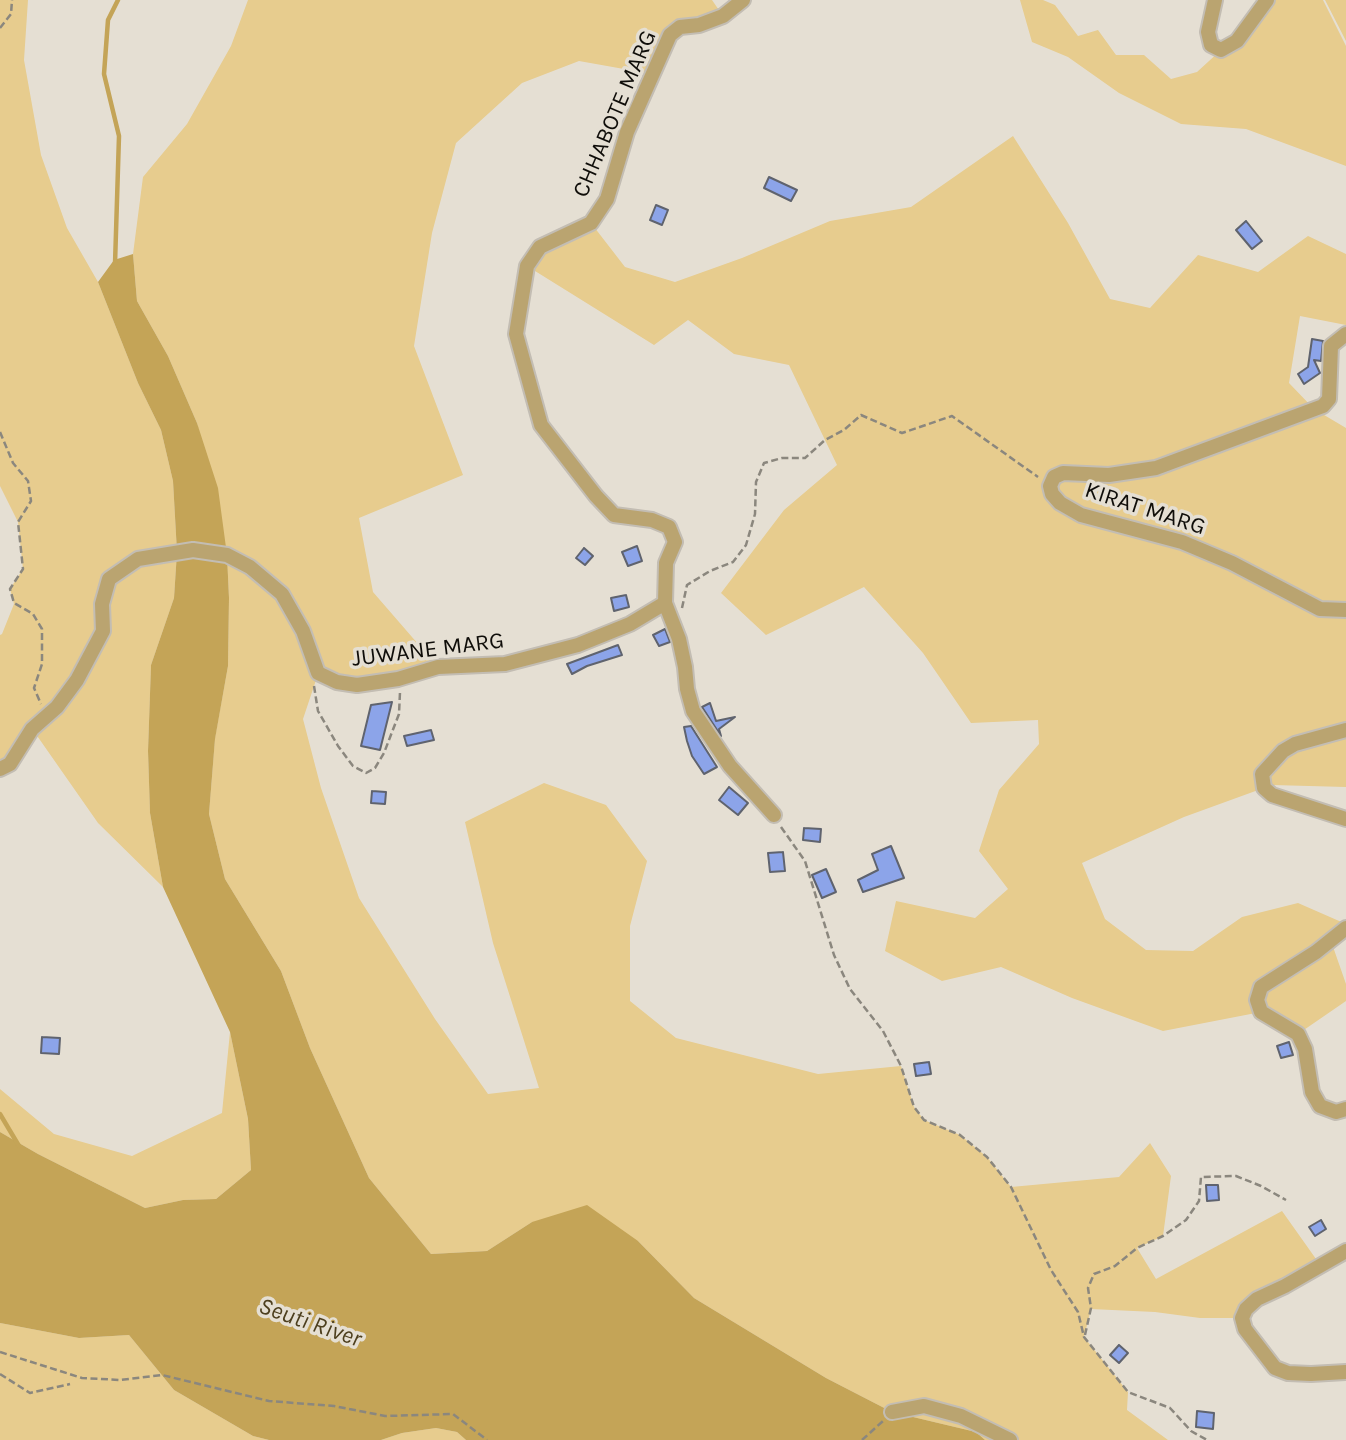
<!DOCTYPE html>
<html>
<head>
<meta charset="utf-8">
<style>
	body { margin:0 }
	canvas { display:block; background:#e5dfd3 }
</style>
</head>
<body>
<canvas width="1346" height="1440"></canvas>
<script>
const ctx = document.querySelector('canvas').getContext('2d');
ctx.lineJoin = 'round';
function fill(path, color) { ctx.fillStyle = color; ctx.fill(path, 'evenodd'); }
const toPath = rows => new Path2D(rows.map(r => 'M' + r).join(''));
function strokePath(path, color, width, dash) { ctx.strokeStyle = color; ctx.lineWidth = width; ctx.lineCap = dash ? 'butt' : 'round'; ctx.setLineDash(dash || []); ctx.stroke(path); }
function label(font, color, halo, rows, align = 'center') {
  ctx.font = font + ' Karla,sans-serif'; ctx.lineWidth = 7; ctx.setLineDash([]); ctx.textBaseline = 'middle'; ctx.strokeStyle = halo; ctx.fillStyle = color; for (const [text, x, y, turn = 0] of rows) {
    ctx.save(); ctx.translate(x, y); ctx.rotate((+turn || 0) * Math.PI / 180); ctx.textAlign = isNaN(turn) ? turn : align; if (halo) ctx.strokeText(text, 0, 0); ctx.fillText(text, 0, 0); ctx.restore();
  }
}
fill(toPath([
	[0,0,28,0,24,60,41,155,67,228,98,282,138,383,161,430,173,481,177,552,174,598,151,665,148,751,150,813,163,887,98,823,33,730,0,769,0,635,2,634,14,604,10,589,23,569,18,522,0,486],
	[248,0,712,0,723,16,680,27,652,74,579,61,522,83,456,143,432,233,414,346,463,475,359,518,373,592,438,667,357,685,318,674,303,719,321,788,359,898,435,1019,488,1094,539,1088,493,943,465,822,544,783,606,805,647,861,630,926,630,1001,676,1038,818,1074,901,1066,914,1107,924,1120,960,1135,987,1157,1011,1187,1119,1177,1150,1143,1171,1176,1163,1236,1137,1248,1156,1279,1282,1211,1321,1266,1285,1286,1242,1318,1200,1318,1155,1312,1091,1309,1084,1337,1128,1392,1127,1410,1168,1440,985,1440,976,1432,892,1412,826,1378,694,1298,638,1241,532,1222,487,1251,431,1254,369,1178,310,1048,281,971,225,879,209,814,215,738,228,666,229,598,227,555,197,423,168,356,137,301,133,254,143,177,187,124,231,46],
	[1020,0,1043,0,1055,5,1078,36,1098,30,1116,55,1144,55,1171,79,1197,72,1221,50,1267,0,1323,0,1346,46,1346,166,1246,129,1181,124,1119,93,1068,57,1032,42],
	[1325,0,1346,0,1346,41],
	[1013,136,1068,223,1110,299,1150,308,1198,255,1258,272,1308,236,1346,254,1346,325,1300,316,1289,383,1314,409,1346,428,1346,787,1272,785,1184,817,1082,863,1105,919,1146,950,1193,951,1242,917,1298,903,1346,924,1331,941,1346,984,1346,1001,1298,1034,1261,1012,1163,1031,1072,998,1001,967,942,981,885,951,896,901,975,918,1008,889,979,851,999,790,1039,744,1038,720,971,723,923,653,864,587,766,635,721,593,784,510,837,465,789,365,734,354,688,320,654,345,527,266,540,247,591,223,625,267,675,282,742,258,830,221,911,207],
	[230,1032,248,1119,251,1170,216,1199,183,1200,145,1208,38,1154,0,1132,0,1089,54,1134,132,1156,222,1113],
	[0,1323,79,1338,129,1335,174,1390,253,1436,269,1440,0,1440],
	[436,1428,457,1432,466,1440,381,1440,402,1433]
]), '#e7cc8e');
fill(toPath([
	[133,254,137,301,168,356,197,423,218,488,227,555,229,598,228,666,215,739,209,814,225,879,281,971,310,1048,369,1178,431,1254,487,1251,532,1222,587,1205,638,1241,694,1298,826,1378,892,1412,976,1432,985,1440,466,1440,457,1432,436,1428,402,1433,381,1440,269,1440,253,1436,174,1390,129,1335,79,1338,0,1323,0,1132,38,1154,145,1208,183,1200,216,1199,251,1170,248,1119,230,1032,163,887,150,813,148,751,151,665,174,598,177,552,173,481,161,430,138,383,98,282,114,260]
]), '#c4a457');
strokePath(toPath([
	[115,264,119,136,104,74,108,20,118,0],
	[0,1114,19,1146]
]), '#c4a457', 4.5);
const building = toPath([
	[769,177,797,190,791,201,764,188,769,177],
	[656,205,668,210,662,225,650,220,656,205],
	[1246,221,1262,241,1252,249,1236,230,1246,221],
	[1312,339,1323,341,1321,361,1314,360,1320,373,1304,384,1298,374,1308,367,1312,339],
	[637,546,642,561,628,566,622,552,637,546],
	[584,548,593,556,585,565,576,558,584,548],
	[626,595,629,607,614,611,611,598,626,595],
	[665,629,670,642,659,646,653,635,665,629],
	[618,645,622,655,587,666,572,674,567,664,618,645],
	[392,702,380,750,361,746,371,705,392,702],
	[710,703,716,721,735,717,719,729,721,736,702,707,710,703],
	[691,726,717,767,704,774,692,756,687,741,684,727,691,726],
	[431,730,434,740,407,746,404,736,431,730],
	[729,787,748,803,738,815,719,800,729,787],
	[372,791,386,792,385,804,371,803,372,791],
	[804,828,821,829,820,842,803,840,804,828],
	[891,846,904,878,863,892,858,880,878,870,872,854,891,846],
	[783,852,785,871,770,872,768,853,783,852],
	[826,869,836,892,822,898,812,875,826,869],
	[42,1037,60,1038,59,1054,41,1053,42,1037],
	[1289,1042,1293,1055,1281,1058,1277,1046,1289,1042],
	[929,1062,931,1074,916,1076,914,1064,929,1062],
	[1206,1185,1218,1185,1219,1200,1207,1201,1206,1185],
	[1321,1220,1326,1229,1315,1236,1309,1227,1321,1220],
	[1119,1345,1128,1353,1119,1363,1110,1355,1119,1345],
	[1197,1411,1214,1413,1213,1429,1196,1427,1197,1411]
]);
fill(building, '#8ca4e9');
strokePath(building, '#5f636e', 2);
const minor = toPath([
	[743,0,723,16,699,25,680,27,670,35,627,132,607,199,591,223,540,247,527,266,516,334,541,425,596,496,614,515,652,520,669,527,675,542,666,563,665,603,679,639,685,667,687,689,693,711,730,766,774,815],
	[1215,0,1208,32,1211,45,1221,50,1237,41,1267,0],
	[1346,334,1331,346,1329,399,1323,406,1156,468,1109,475,1063,473,1054,477,1050,486,1052,494,1060,503,1081,515,1182,542,1232,563,1320,609,1346,610],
	[1346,730,1295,744,1283,751,1262,774,1264,788,1272,795,1346,819],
	[0,769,10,764,32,729,57,707,77,680,103,631,102,604,109,579,138,559,193,550,227,555,250,567,282,594,303,631,318,673,337,682,357,685,398,679,438,667,505,664,578,645,630,624,665,603],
	[1346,928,1316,952,1261,987,1257,1000,1261,1012,1298,1034,1305,1049,1312,1092,1320,1106,1336,1112,1346,1109],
	[1346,1251,1285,1286,1257,1299,1246,1309,1242,1318,1245,1329,1275,1368,1288,1373,1311,1374,1346,1372],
	[892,1412,924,1406,961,1416,1010,1440]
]);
strokePath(minor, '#c3bdb3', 18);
strokePath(toPath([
	[0,28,11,14,12,0],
	[0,432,13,463,28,481,31,501,18,522,23,569,10,589,14,603,33,614,42,629,42,664,34,688,41,704],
	[682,608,687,585,710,571,733,562,746,545,755,514,756,482,764,463,782,458,805,458,825,440,844,430,861,415,902,433,952,416,1038,477],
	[314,686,318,711,338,746,353,766,366,773,375,768,384,753,399,714,400,692],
	[781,827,805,861,834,955,850,989,883,1031,901,1066,914,1107,924,1120,960,1135,987,1157,1011,1187,1051,1270,1078,1312,1084,1337,1128,1392,1170,1408,1191,1431,1207,1440],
	[1085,1335,1091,1308,1088,1288,1094,1274,1115,1266,1137,1248,1163,1236,1186,1220,1199,1201,1201,1177,1236,1176,1261,1186,1286,1200],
	[0,1352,82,1378,120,1380,162,1375,269,1401,334,1406,385,1416,453,1414,487,1440],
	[0,1374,30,1393,70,1384],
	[862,1440,883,1421]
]), '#8b877e', 2.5, [7, 3.5]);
strokePath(minor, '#baa470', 14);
label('23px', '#0f0d09', '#e5dfd3', [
	["CHHABOTE MARG",615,114,-67],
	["KIRAT MARG",1145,509,18],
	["JUWANE MARG",428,650,-7]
]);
label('italic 24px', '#4d3f1e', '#e5dfd3', [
	["Seuti River",310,1323,19]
]);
</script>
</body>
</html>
